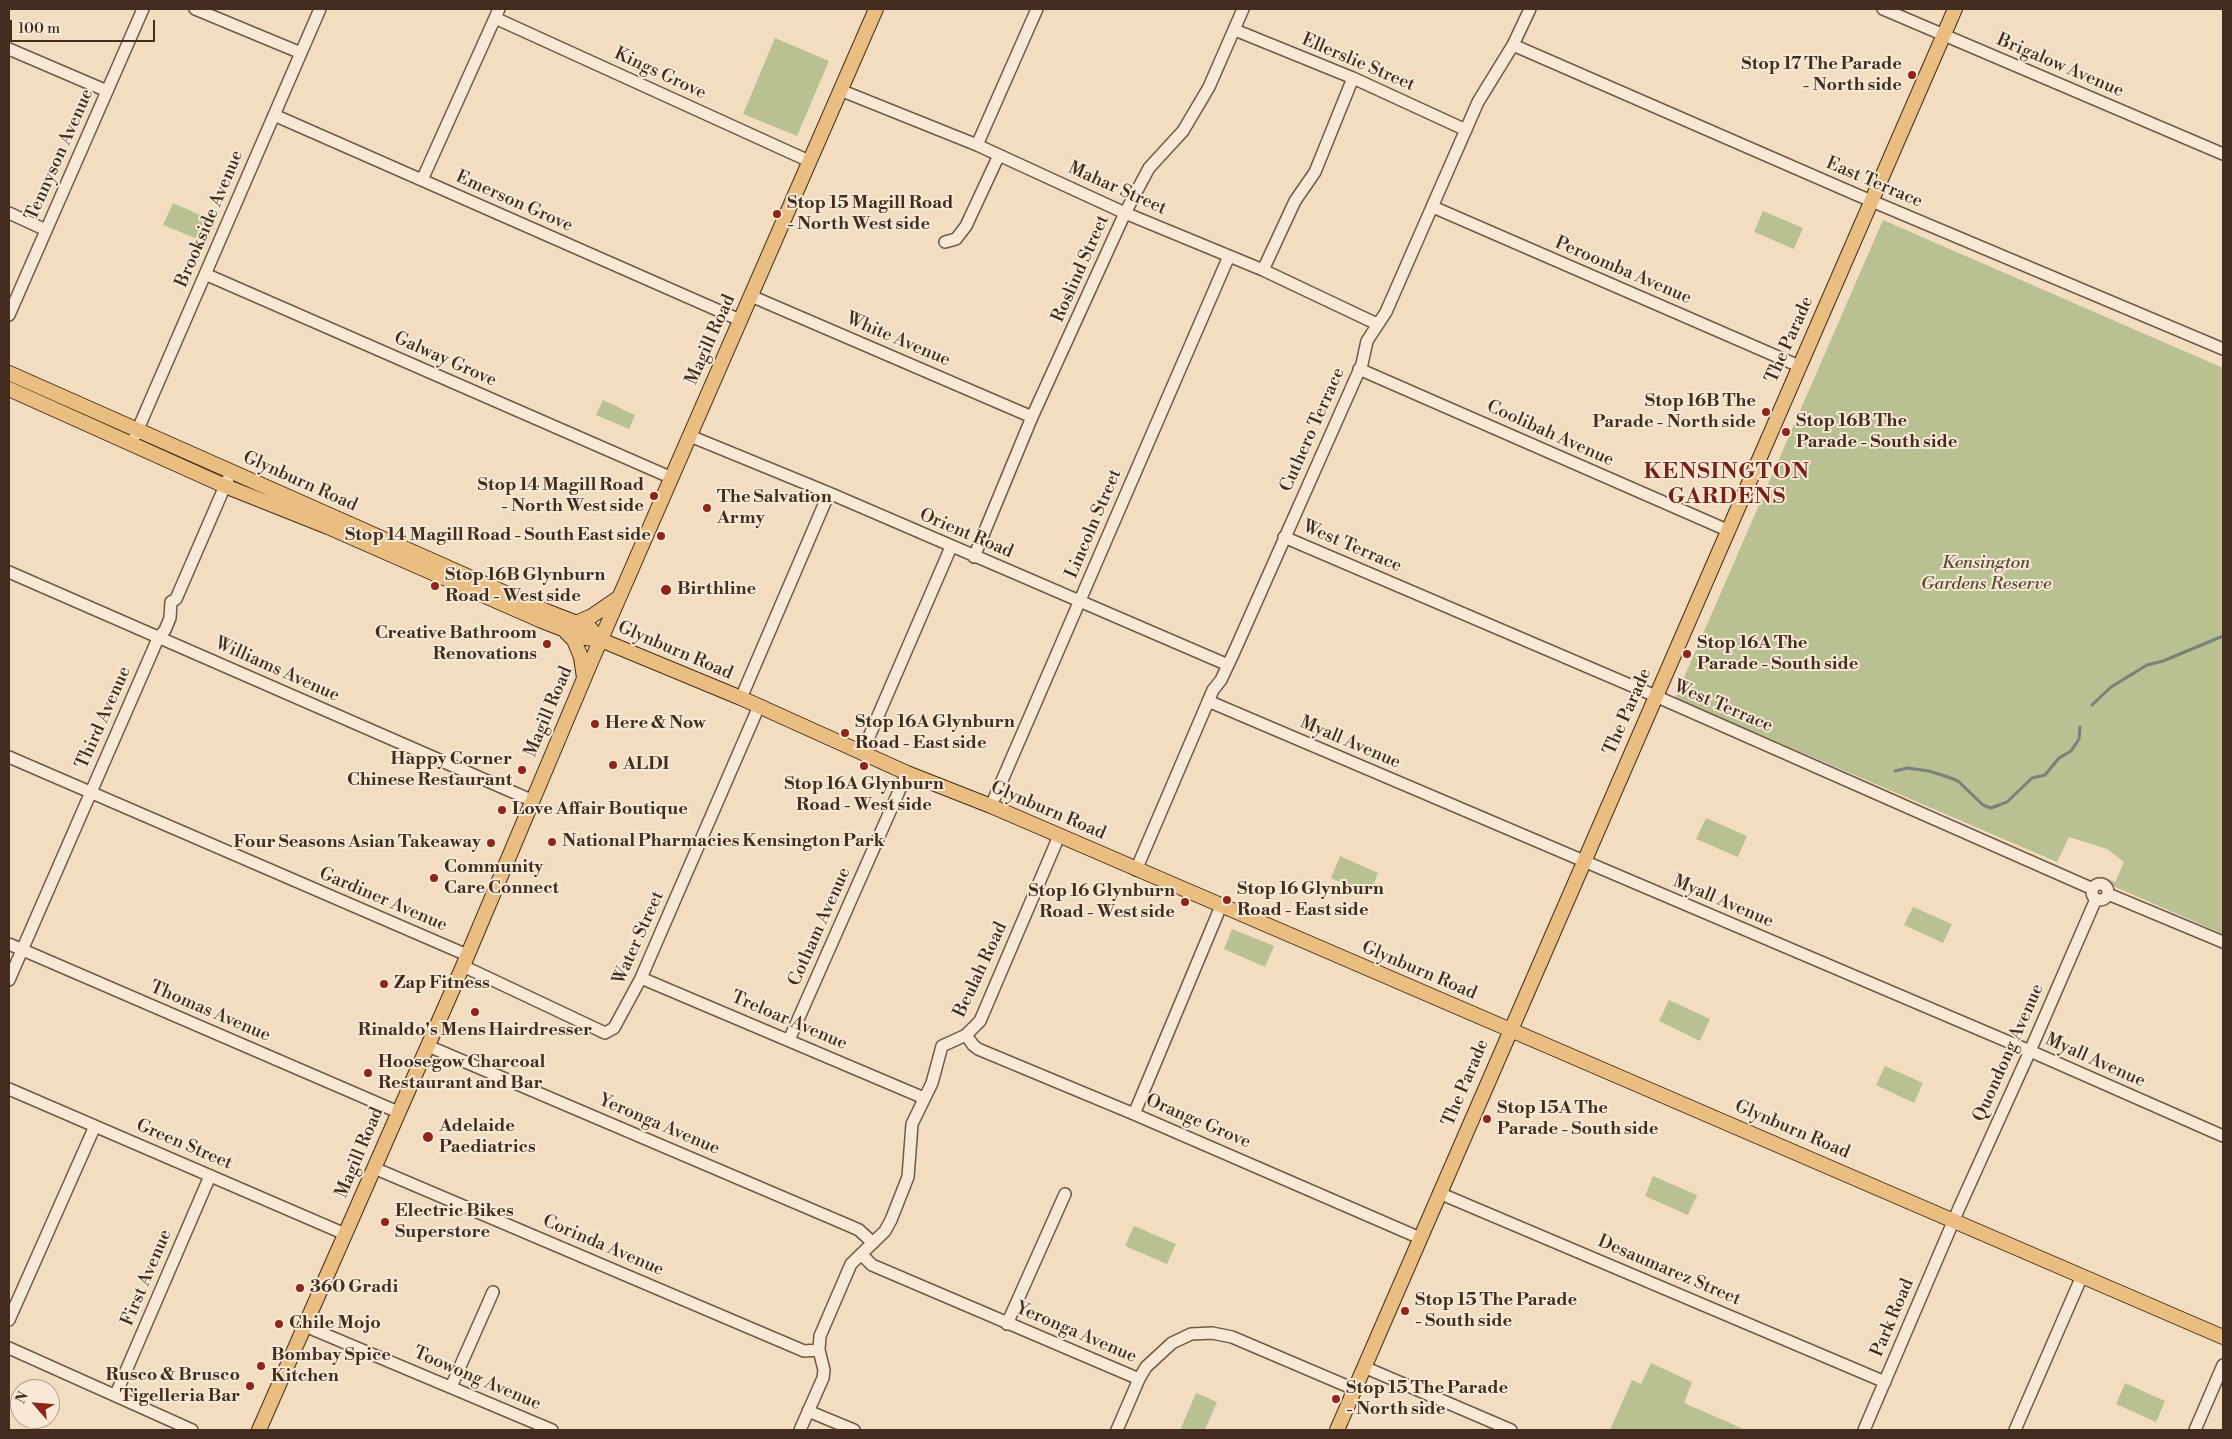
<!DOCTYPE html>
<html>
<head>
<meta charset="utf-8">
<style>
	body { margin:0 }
	#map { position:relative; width:2232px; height:1439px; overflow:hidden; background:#f2ddc0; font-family:"Libre Bodoni",serif }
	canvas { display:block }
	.frame { position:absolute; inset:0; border:10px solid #432b1d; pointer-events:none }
	.north { position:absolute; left:10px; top:1379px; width:50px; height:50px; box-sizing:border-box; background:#f7e9d6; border:1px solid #af9d8c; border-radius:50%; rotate:297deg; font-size:14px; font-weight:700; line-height:20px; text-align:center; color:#432b1d }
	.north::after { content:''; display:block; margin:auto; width:18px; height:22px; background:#8f2418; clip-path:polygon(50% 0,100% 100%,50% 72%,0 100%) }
	.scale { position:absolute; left:10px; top:20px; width:145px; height:22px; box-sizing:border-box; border:2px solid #432b1d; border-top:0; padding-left:6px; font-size:15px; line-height:18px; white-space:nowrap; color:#432b1d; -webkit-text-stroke:4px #f7e9d6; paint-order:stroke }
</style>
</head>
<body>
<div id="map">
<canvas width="2232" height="1439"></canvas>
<div class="frame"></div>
<div class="north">N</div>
<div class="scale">100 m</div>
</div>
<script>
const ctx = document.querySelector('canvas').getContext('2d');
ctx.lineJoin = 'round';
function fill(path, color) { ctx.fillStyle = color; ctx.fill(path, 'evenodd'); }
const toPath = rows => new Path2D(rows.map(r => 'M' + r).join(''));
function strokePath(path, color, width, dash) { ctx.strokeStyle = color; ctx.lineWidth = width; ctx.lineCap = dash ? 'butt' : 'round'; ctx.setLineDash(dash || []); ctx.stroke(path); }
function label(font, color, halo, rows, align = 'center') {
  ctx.font = font + ' "Libre Bodoni",serif'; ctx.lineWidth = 4; ctx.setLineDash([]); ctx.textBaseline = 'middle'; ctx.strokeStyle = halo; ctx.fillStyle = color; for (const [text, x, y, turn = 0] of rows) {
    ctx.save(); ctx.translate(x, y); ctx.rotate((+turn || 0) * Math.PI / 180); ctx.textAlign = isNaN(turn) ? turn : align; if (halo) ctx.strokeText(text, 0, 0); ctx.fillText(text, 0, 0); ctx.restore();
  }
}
fill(toPath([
	[775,38,829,61,797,136,743,114],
	[173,203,216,222,207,243,163,225],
	[1763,211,1803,228,1794,249,1754,232],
	[1883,220,2223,368,2223,934,2113,886,2101,876,2115,882,2124,862,2107,849,2069,837,2057,862,1675,698],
	[603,400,635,415,629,429,596,415],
	[1706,818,1747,836,1738,857,1696,839],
	[1340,856,1378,873,1369,895,1331,878],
	[1913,907,1952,924,1943,943,1904,925],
	[1232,929,1274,946,1265,967,1224,949],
	[1669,1000,1710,1019,1700,1041,1659,1021],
	[1885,1066,1923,1083,1914,1103,1876,1085],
	[1653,1176,1697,1195,1688,1215,1645,1196],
	[1134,1226,1176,1244,1167,1264,1125,1246],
	[1651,1363,1692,1382,1684,1403,1746,1430,1610,1430,1632,1380,1641,1384],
	[2125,1383,2165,1401,2156,1422,2116,1404],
	[1196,1393,1217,1402,1205,1430,1180,1430]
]), '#b9c193');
strokePath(toPath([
	[2092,705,2111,687,2147,665,2163,661,2223,636],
	[1895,771,1907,768,1929,771,1948,777,1958,781,1983,805,1991,808,2007,802,2032,778,2045,775,2059,758,2071,751,2079,739,2080,727]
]), '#79817b', 3);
const minor = toPath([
	[195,9,301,53],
	[1883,9,2223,154],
	[495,18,809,161],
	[1235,30,1353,78,1466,130],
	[1513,45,1855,194,2223,349],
	[9,49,107,91],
	[840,90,977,145,1125,213,1263,270,1377,324],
	[274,115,740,320],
	[977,145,1037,9],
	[422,180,499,9],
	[1433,207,1799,366],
	[9,213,46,230],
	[945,242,956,239,966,226,999,155],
	[1263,270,1295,201,1315,172,1353,78],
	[205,274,672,478],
	[751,296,1032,417],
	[9,315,143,9],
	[1359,369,1727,530],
	[135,436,320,9],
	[690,436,829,493,1228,665],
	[1284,537,1644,691,2093,889],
	[974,557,1032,417,1125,213,1149,168,1183,131,1209,87,1243,9],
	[9,572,531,800],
	[741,698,829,493],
	[1208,701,2030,1051,2223,1136],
	[862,753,951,547],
	[9,757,467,955],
	[991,806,1229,256],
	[1136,870,1213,690,1221,680,1235,650,1362,364,1367,341,1386,312,1478,102,1513,45,1530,9],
	'2092 892a8 8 0 1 1 16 0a8 8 0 1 1-16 0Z',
	[2108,894,2223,942],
	[9,944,398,1112],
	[463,966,605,1033,614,1028,641,978,759,706],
	[641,978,924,1098],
	[9,980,153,650,158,638,165,630,170,618,171,602,176,599,228,479],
	[966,1035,973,1045,978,1049,1134,1114,1420,1238],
	[789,1040,907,773],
	[428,1046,850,1226,859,1230,873,1243],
	[9,1089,345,1234],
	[1134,1114,1221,906],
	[374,1168,804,1351,819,1350],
	[1439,1193,1885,1382],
	[861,1254,872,1265,1139,1379,1146,1367,1172,1343,1191,1334,1212,1333,1232,1337,1354,1389],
	[9,1320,95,1126],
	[1007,1324,1065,1194],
	[305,1326,552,1430],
	[9,1348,192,1430],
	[1364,1367,1511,1430],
	[451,1387,493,1292],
	[116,1394,210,1176],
	[808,1411,854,1430],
	[800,1430,823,1378,824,1370,819,1350,820,1336,851,1264,885,1231,891,1220,908,1177,912,1124,932,1083,942,1046,966,1035,980,1021,1059,836],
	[1117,1430,1139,1379],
	[1864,1430,1959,1208,2030,1051,2096,899],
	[2015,1430,2082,1276],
	[2195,1430,2223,1365]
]);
const major = toPath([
	[9,373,546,611,590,628,601,640],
	[9,389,225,486,328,527,542,621,586,638,601,640,741,698,907,773,991,806,2223,1337],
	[576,623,592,616,618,598],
	[566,632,574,640,581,657,584,678],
	[259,1430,463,966,591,662,876,9],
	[1337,1430,1955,9]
]);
strokePath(minor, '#6f5846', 14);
strokePath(major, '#432b1d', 16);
strokePath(minor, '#f7e9d6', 11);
strokePath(major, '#e9be80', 14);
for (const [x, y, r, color] of [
	[1912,75,5,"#8f2418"],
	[777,214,5,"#8f2418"],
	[1766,412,5,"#8f2418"],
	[1786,432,5,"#8f2418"],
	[654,496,5,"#8f2418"],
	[707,508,5,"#8f2418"],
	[661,536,5,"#8f2418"],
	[435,586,5,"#8f2418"],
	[666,590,6,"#8f2418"],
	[547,644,5,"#8f2418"],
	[1687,654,5,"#8f2418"],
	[595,724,5,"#8f2418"],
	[845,733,5,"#8f2418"],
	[613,765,5,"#8f2418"],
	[864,766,5,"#8f2418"],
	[522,770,5,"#8f2418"],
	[502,810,5,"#8f2418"],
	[552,842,5,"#8f2418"],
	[491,843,5,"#8f2418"],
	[434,878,5,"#8f2418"],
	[1227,900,5,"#8f2418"],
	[1185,902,5,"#8f2418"],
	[384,984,5,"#8f2418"],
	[475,1012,5,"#8f2418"],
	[368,1073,5,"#8f2418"],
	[1487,1119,5,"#8f2418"],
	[428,1137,6,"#8f2418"],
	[385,1222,5,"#8f2418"],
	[300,1288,5,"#8f2418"],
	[1405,1311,5,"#8f2418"],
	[279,1324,5,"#8f2418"],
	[261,1366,5,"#8f2418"],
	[250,1386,5,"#8f2418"],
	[1336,1399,5,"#8f2418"]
]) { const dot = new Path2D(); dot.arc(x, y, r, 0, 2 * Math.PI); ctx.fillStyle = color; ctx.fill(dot); strokePath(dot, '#f7e9d6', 2); }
label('18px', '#432b1d', '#f7e9d6', [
	["Ellerslie Street",1358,63,23],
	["Brigalow Avenue",2060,66,23],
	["Kings Grove",660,74,25],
	["Tennyson Avenue",60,155,-66],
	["East Terrace",1874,183,23],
	["Mahar Street",1117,189,24],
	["Emerson Grove",514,202,24],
	["Brookside Avenue",210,219,-67],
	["Roslind Street",1081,269,-66],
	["Peroomba Avenue",1623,271,23],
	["Magill Road",711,340,-66],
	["White Avenue",898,340,23],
	["The Parade",1790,340,-66],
	["Galway Grove",445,360,24],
	["Cuthero Terrace",1313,430,-66],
	["Coolibah Avenue",1550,434,24],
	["Glynburn Road",300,482,24],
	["Lincoln Street",1094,524,-67],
	["Orient Road",966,534,23],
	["West Terrace",1352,547,23],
	["Glynburn Road",675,651,23],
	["Williams Avenue",277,670,24],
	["West Terrace",1723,707,23],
	["Magill Road",549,712,-67],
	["The Parade",1628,712,-66],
	["Third Avenue",104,718,-66],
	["Myall Avenue",1350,743,23],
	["Glynburn Road",1048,811,23],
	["Gardiner Avenue",383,900,23],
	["Myall Avenue",1723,902,23],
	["Cotham Avenue",820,927,-66],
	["Water Street",639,938,-66],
	["Beulah Road",981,970,-65],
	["Glynburn Road",1419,971,23],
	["Thomas Avenue",210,1012,23],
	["Treloar Avenue",789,1021,23],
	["Quondong Avenue",2009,1053,-66],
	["Myall Avenue",2095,1061,24],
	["The Parade",1466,1083,-67],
	["Orange Grove",1198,1122,23],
	["Yeronga Avenue",659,1125,23],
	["Glynburn Road",1792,1130,23],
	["Green Street",184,1145,23],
	["Magill Road",360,1153,-67],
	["Corinda Avenue",603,1246,23],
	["Desaumarez Street",1669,1271,23],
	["First Avenue",147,1278,-67],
	["Park Road",1893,1318,-67],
	["Yeronga Avenue",1076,1333,23],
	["Toowong Avenue",477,1379,23]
]);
label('bold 18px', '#432b1d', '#f7e9d6', [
	["Stop 17 The Parade",1902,65,"right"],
	["- North side",1902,86,"right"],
	["Stop 15 Magill Road",787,204],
	["- North West side",787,225],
	["Stop 16B The",1756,402,"right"],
	["Parade - North side",1756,423,"right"],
	["Stop 16B The",1796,422],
	["Parade - South side",1796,443],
	["Stop 14 Magill Road",644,486,"right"],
	["- North West side",644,507,"right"],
	["The Salvation",717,498],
	["Army",717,519],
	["Stop 14 Magill Road - South East side",651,536,"right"],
	["Stop 16B Glynburn",445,576],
	["Road - West side",445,597],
	["Birthline",677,590],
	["Creative Bathroom",537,634,"right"],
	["Renovations",537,655,"right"],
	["Stop 16A The",1697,644],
	["Parade - South side",1697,665],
	["Stop 16A Glynburn",855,723],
	["Road - East side",855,744],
	["Here & Now",605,724],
	["Happy Corner",512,760,"right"],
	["Chinese Restaurant",512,781,"right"],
	["ALDI",623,765],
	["Stop 16A Glynburn",864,785,"center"],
	["Road - West side",864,806,"center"],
	["Love Affair Boutique",512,810],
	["National Pharmacies Kensington Park",562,842],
	["Four Seasons Asian Takeaway",481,843,"right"],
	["Community",444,868],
	["Care Connect",444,889],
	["Stop 16 Glynburn",1237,890],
	["Road - East side",1237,911],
	["Stop 16 Glynburn",1175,892,"right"],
	["Road - West side",1175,913,"right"],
	["Zap Fitness",394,984],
	["Rinaldo's Mens Hairdresser",475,1031,"center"],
	["Hoosegow Charcoal",378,1063],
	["Restaurant and Bar",378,1084],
	["Stop 15A The",1497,1109],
	["Parade - South side",1497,1130],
	["Adelaide",439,1127],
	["Paediatrics",439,1148],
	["Electric Bikes",395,1212],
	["Superstore",395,1233],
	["360 Gradi",310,1288],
	["Stop 15 The Parade",1415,1301],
	["- South side",1415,1322],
	["Chile Mojo",289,1324],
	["Bombay Spice",271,1356],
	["Kitchen",271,1377],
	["Rusco & Brusco",240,1376,"right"],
	["Tigelleria Bar",240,1397,"right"],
	["Stop 15 The Parade",1346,1389],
	["- North side",1346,1410]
], 'left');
label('italic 18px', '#5b4935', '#f7e9d6', [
	["Kensington",1986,564],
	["Gardens Reserve",1986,585]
]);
ctx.letterSpacing = '1px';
label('bold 22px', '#7a1f14', '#f7e9d6', [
	["KENSINGTON",1727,473],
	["GARDENS",1727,498]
]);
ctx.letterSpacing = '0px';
</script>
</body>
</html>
